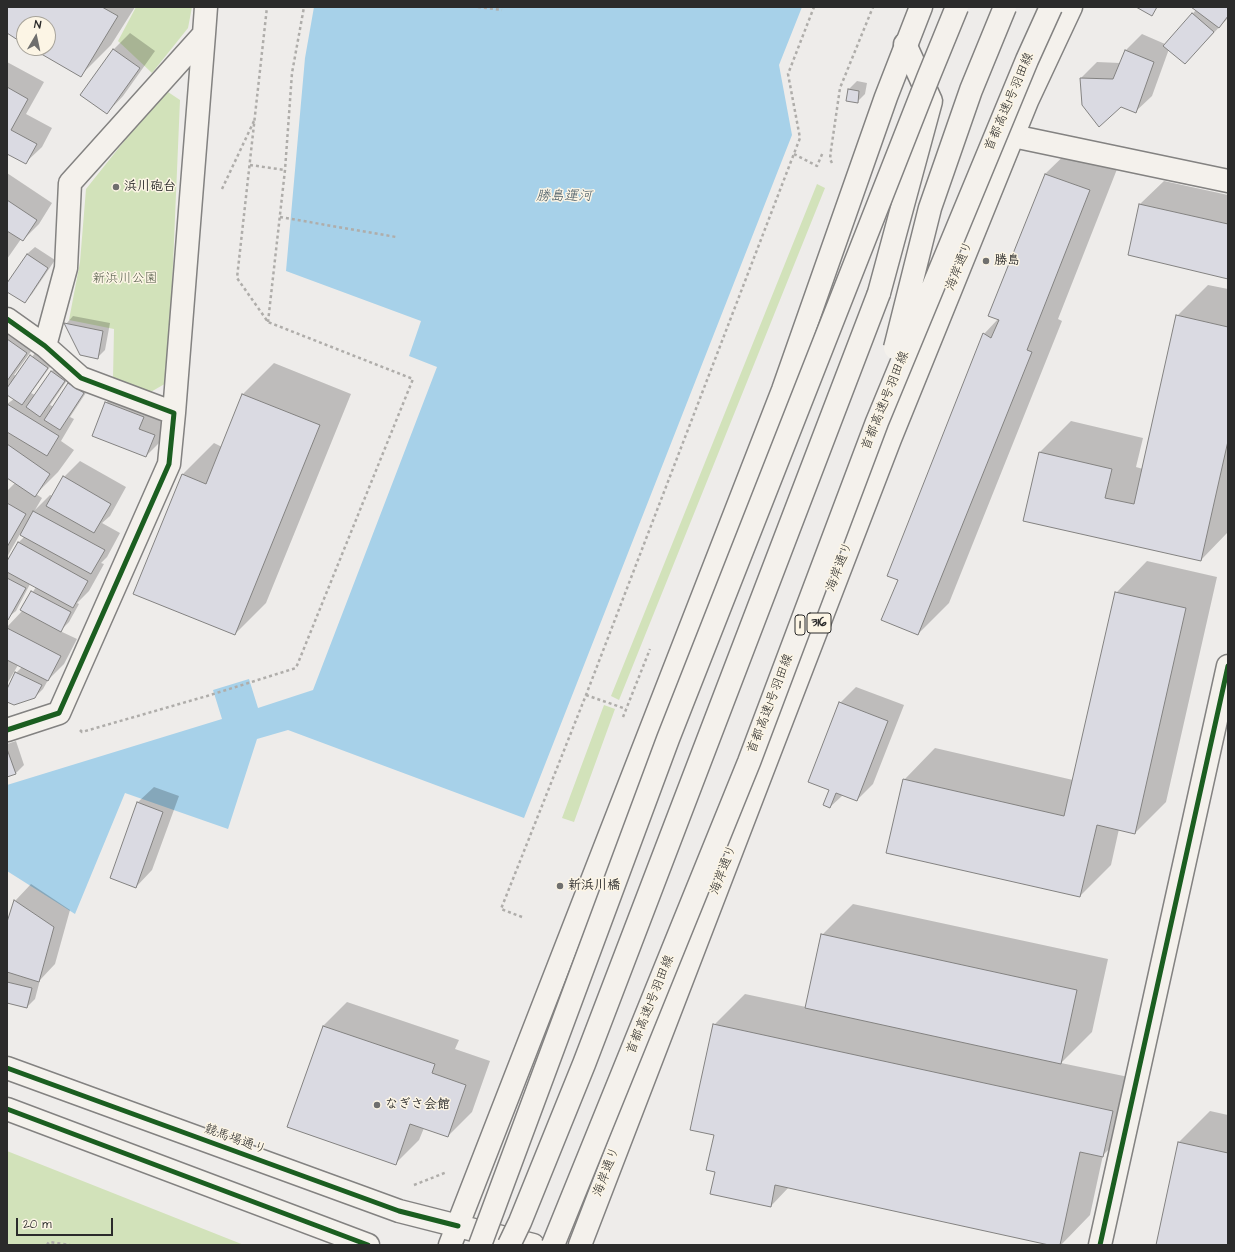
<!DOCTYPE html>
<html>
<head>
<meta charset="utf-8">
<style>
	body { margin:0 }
	#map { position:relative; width:1235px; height:1252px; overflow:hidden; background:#eeecea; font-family:"Architects Daughter",sans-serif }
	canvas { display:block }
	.frame { position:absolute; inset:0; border:8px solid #2b2b2b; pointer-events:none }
	.north { position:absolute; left:16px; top:16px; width:40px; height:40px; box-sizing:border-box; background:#fcf5e5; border:1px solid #a8a49b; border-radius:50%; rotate:9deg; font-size:11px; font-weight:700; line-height:16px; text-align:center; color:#2b2b2b }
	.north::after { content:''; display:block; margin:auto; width:14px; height:18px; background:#6f6f6e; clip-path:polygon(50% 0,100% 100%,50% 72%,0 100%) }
	.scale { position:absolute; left:16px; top:1218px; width:97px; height:18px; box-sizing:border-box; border:2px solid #2b2b2b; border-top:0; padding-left:5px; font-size:12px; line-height:14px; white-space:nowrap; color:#2b2b2b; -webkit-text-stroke:3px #fcf5e5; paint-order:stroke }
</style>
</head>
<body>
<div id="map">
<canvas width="1235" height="1252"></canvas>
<div class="frame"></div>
<div class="north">N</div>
<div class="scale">20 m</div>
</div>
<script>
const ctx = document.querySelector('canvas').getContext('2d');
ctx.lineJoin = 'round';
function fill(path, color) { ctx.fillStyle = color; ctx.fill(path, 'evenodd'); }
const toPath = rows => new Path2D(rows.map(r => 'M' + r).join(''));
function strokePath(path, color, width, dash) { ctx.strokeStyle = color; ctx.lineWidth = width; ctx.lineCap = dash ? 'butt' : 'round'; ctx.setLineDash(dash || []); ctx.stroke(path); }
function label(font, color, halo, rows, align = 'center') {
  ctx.font = font + ' "Architects Daughter","Klee One",sans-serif'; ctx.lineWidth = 3; ctx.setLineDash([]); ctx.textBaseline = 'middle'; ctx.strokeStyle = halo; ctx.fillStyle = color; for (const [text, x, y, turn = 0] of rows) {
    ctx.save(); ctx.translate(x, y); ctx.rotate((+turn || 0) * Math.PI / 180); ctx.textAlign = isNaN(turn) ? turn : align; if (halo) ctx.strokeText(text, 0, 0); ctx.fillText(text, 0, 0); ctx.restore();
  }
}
fill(toPath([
	[136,7,192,7,188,28,152,73,118,41],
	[165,90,180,100,168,382,149,393,113,379,114,329,69,320,80,262,86,189],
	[817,184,825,188,619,700,611,696],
	[604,705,615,709,574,822,562,818],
	[7,1151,244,1245,7,1245]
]), '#d2e2ba');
fill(toPath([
	[314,7,802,7,779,65,792,135,524,818,288,730,257,739,228,829,125,793,75,914,7,871,7,785,222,719,213,690,249,679,258,708,313,690,437,367,409,356,421,321,286,271,305,58]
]), '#a7d1e9');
fill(toPath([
	[7,7,135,7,111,45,80,76,33,48,48,48,48,24,24,24,24,42,7,32],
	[1193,7,1228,7,1228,18,1185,63,1169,49,1152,96,1135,112,1081,78,1097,62,1120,63,1125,51,1142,34,1165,44,1196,10],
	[130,33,155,51,123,96,107,113,81,94,114,49],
	[7,62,44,82,26,114,52,128,42,147,25,163,7,153],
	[857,81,867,83,865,94,857,102,849,89],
	[1077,143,1121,159,1058,319,1062,321,949,603,918,634,899,580,984,334,999,318,1045,174],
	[7,173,52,203,39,224,23,240,21,239,7,259],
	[1164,181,1228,195,1228,278,1140,204],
	[35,247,55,260,32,294,25,302,7,290,7,285,27,254],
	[1208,285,1228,289,1228,532,1201,560,1025,520,1040,452,1071,421,1143,438,1136,467,1143,469,1177,316],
	[73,316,110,323,105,350,97,358,66,324],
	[21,321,42,336,14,375,17,376,39,348,55,360,31,393,35,395,51,372,59,364,72,373,50,405,54,407,69,383,77,375,91,385,70,417,74,419,61,441,74,450,58,472,36,494,42,498,35,510,50,495,53,496,64,477,80,461,126,487,110,516,102,523,120,533,107,557,101,563,104,564,89,591,77,603,79,604,69,622,60,631,77,639,64,664,48,680,43,689,35,697,7,701,7,692,16,673,22,667,18,665,7,684,7,627,23,610,22,609,36,587,30,584,16,611,7,618,7,563,19,542,24,537,20,534,7,557,7,491,15,483,7,477,7,404,14,399,7,394,7,335],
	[274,363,351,394,266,603,235,634,183,474,214,443,222,447,243,394],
	[122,386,171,418,162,440,146,456,106,403],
	[1147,561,1217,577,1166,802,1135,833,1119,829,1111,865,1080,896,904,780,935,748,1073,780,1116,593],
	[856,687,904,705,873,784,857,800,843,795,830,807,830,790,840,703],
	[16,741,24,765,16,773,7,776,7,744],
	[154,787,179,796,152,870,136,887,137,803],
	[31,884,70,910,55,964,40,980,35,999,27,1007,7,1002,7,926,15,901],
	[853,904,1108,959,1092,1032,1061,1063,1143,1080,1134,1125,1103,1155,1090,1215,1061,1245,1053,1245,789,1187,771,1206,716,1171,714,1025,745,994,806,1007,822,935],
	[347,1002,459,1040,455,1049,490,1061,472,1112,448,1136,424,1128,419,1140,395,1164,288,1127,323,1026],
	[1210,1111,1228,1115,1228,1245,1157,1245,1179,1142]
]), '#0003');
const building = toPath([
	[7,7,102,7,118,16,81,77,31,48,48,48,48,24,24,24,24,44,7,33,7,7],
	[1136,7,1157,7,1152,16,1136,7],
	[1191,7,1228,7,1228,16,1219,28,1191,7],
	[1192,13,1214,32,1185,64,1163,46,1192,13],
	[113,49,140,68,107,114,80,95,113,49],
	[1125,50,1154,62,1136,113,1121,107,1099,127,1082,105,1080,78,1113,79,1125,50],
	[7,87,28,99,11,130,37,144,26,164,7,154,7,87],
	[848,89,859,91,858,103,846,101,848,89],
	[1045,174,1090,190,1027,350,1032,352,918,635,881,620,898,580,887,576,983,333,991,338,999,320,988,316,1045,174],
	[7,200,37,220,23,241,7,231,7,200],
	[1139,204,1228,224,1228,279,1128,255,1139,204],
	[27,254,48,268,25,303,7,292,7,283,27,254],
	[1176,315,1228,327,1228,441,1201,561,1023,521,1039,452,1112,469,1105,498,1134,504,1176,315],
	[64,323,103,331,98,359,80,355,64,323],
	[7,339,27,353,7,381,7,339],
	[30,355,48,368,22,405,7,395,7,388,30,355],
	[51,371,65,381,40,417,26,407,51,371],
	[68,383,84,393,60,430,44,420,68,383],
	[242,394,320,425,235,635,133,594,182,474,206,484,242,394],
	[105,402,144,417,139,429,155,435,146,457,92,436,105,402],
	[7,404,59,436,47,456,7,432,7,404],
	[7,444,50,474,35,497,7,478,7,444],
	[63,476,111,504,94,533,46,506,63,476],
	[7,503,26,514,7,547,7,503],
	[33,511,105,550,91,574,20,535,33,511],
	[18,542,88,581,73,608,7,572,7,561,18,542],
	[7,578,26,588,8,620,7,619,7,578],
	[31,591,71,612,61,632,20,610,31,591],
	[1115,592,1186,608,1135,834,1097,825,1080,897,886,853,903,779,1064,816,1115,592],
	[7,628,61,656,48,681,7,660,7,628],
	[15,672,42,685,35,698,14,705,7,702,7,689,15,672],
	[839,702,888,721,857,801,836,793,830,808,823,805,829,790,808,782,839,702],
	[7,749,16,774,7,777,7,749],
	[137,802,163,812,136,888,110,878,137,802],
	[14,900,54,927,39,982,7,972,7,922,14,900],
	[821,934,1077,990,1061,1064,805,1008,821,934],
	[7,982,32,988,27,1008,7,1003,7,982],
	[713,1024,1113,1111,1103,1157,1080,1152,1060,1245,1049,1245,775,1185,771,1207,710,1194,715,1172,706,1170,714,1135,690,1130,713,1024],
	[323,1026,435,1064,432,1073,466,1085,448,1137,410,1124,396,1165,287,1127,323,1026],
	[1178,1142,1228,1153,1228,1245,1156,1245,1178,1142]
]);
fill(building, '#dadae2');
strokePath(building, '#838281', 1);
const street = toPath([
	[7,319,45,346,81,378,174,413,169,464,59,713,7,730],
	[45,346,66,268,70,183,204,34,206,7],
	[174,413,204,34],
	[1100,1245,1228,666]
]);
const secondary = toPath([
	[1013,136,1228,181],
	[7,1068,399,1211,533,1245],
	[7,1109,368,1245]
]);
const primary = toPath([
	[450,1245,783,390,886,97,921,7],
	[580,1245,890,439,1027,101,1071,7]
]);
const highway = toPath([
	[879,293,931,101,905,44]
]);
strokePath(street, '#838281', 25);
strokePath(secondary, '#838281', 25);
strokePath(primary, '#838281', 25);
strokePath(highway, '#838281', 25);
strokePath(toPath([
	[478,7,502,10],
	[794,154,817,166,823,152],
	[832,163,830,159,831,150,840,88,873,7],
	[250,165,285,170],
	[222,189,254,121],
	[280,217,396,237],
	[268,322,285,170,292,73,304,7],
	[586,695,626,709],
	[623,717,650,649],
	[80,730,82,732,207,696,296,668,413,379,268,322,237,278,267,7],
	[522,917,501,909,586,695,800,138,788,74,814,7],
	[414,1185,447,1172],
	[47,1245,49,1242,70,1245]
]), '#afadaa', 2.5, [3, 3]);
strokePath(street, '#f4f1ec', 22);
strokePath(secondary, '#f4f1ec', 22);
strokePath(primary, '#f4f1ec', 22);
strokePath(highway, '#f4f1ec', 22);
const highwayBridge = toPath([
	[895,348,930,208,971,90,1005,7],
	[480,1245,668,739,928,78,957,7],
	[509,1245,520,1222,584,1064,879,293],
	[553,1245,749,762,877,422,1027,60,1051,7]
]);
strokePath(highwayBridge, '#838281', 25, []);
strokePath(highwayBridge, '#f4f1ec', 22);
strokePath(toPath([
	[7,319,45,346,81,378,174,413,169,464,59,713,7,730],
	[7,1068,399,1211,458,1226],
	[7,1109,368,1245],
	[1100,1245,1228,666]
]), '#1b5e20', 5);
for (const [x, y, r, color] of [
	[116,187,4,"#6f6f6e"],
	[986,261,4,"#6f6f6e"],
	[560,886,4,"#6f6f6e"],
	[377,1105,4,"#6f6f6e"]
]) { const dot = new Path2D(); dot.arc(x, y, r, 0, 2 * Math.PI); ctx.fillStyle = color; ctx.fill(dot); strokePath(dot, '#fcf5e5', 1.5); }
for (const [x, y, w] of [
	[819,623,24],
	[800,625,10]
]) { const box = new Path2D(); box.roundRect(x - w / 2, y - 10, w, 20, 3); ctx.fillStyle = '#fcf5e5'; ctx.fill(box); strokePath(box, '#2b2b2b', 1); }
label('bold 12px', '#2b2b2b', null, [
	["316",819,623],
	["1",800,625]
]);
label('13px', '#2b2b2b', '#fcf5e5', [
	["首都高速1号羽田線",1010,102,-67],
	["海岸通り",960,266,-68],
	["首都高速1号羽田線",886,401,-68],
	["海岸通り",840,567,-69],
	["首都高速1号羽田線",771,704,-69],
	["海岸通り",724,870,-69],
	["首都高速1号羽田線",651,1005,-68],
	["競馬場通り",235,1140,20],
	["海岸通り",607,1172,-69]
]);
label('bold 13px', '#2b2b2b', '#fcf5e5', [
	["浜川砲台",124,187],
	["勝島",994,261],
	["新浜川橋",568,886],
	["なぎさ会館",385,1105]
], 'left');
label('13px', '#4f5745', '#fcf5e5', [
	["新浜川公園",125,279]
]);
label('italic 14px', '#475a64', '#fcf5e5', [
	["勝島運河",564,197]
]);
</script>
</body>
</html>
